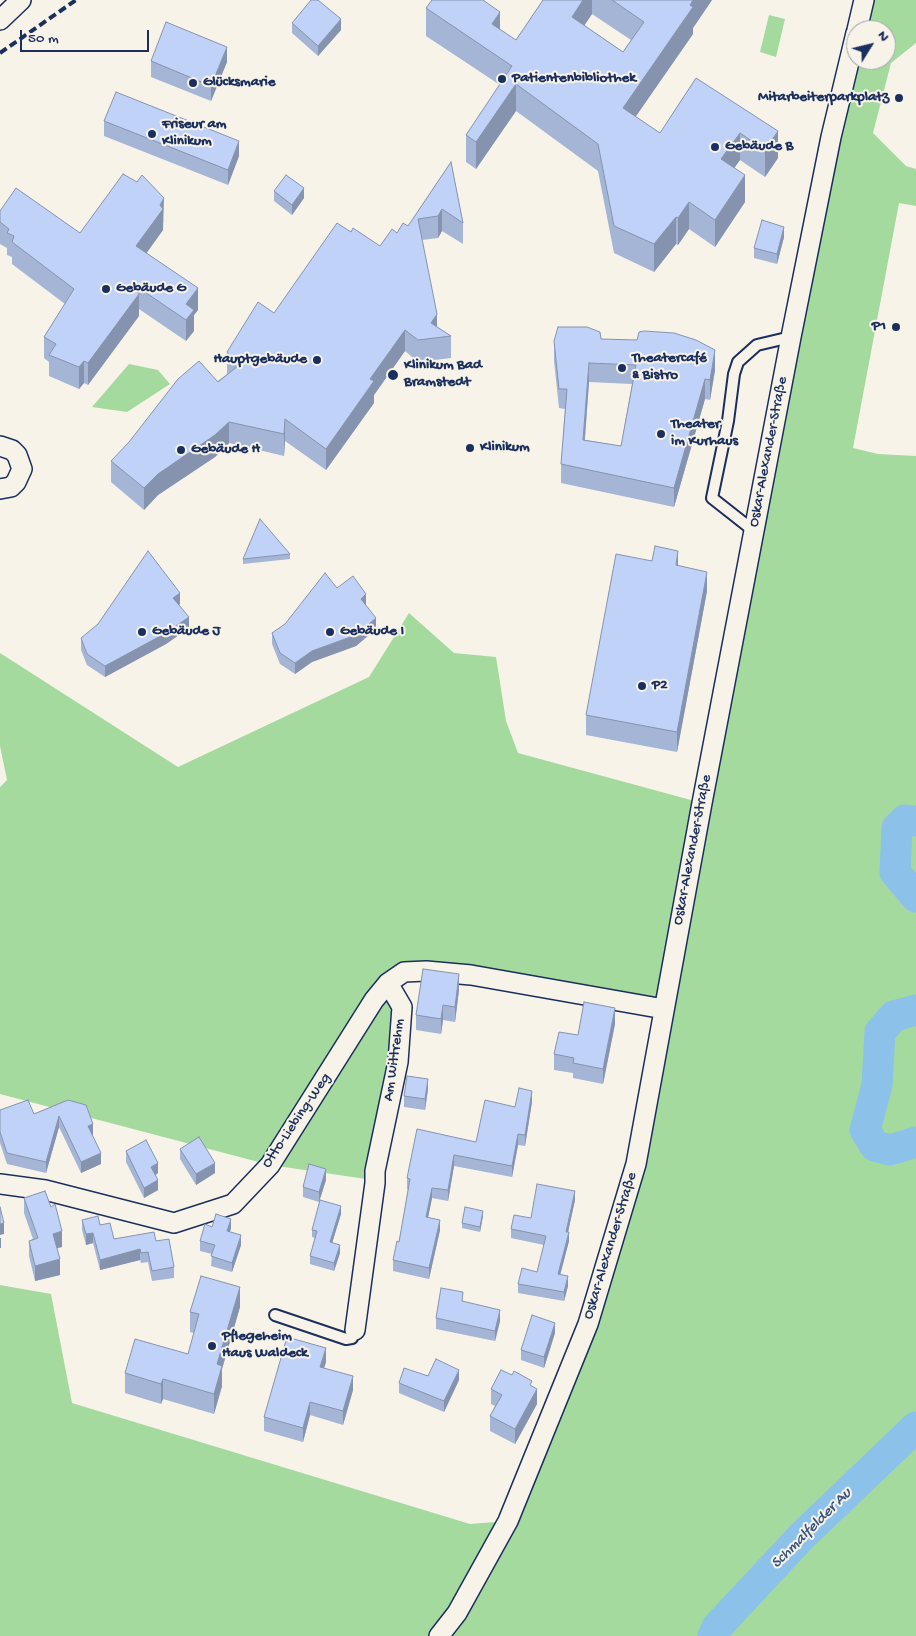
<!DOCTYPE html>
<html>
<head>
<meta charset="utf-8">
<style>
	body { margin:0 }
	#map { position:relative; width:916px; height:1636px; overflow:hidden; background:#f7f3e8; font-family:"Gochi Hand",sans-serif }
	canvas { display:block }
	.north { position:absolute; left:846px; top:20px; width:50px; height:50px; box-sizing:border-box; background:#f7f3e8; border:1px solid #9fa5b1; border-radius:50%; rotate:54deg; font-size:14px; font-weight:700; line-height:20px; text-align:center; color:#1b2f5e }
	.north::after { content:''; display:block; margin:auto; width:18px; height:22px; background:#1b2f5e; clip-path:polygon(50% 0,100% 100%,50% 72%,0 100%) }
	.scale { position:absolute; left:20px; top:30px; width:129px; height:22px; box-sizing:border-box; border:2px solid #1b2f5e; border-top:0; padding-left:6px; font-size:15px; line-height:18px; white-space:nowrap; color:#1b2f5e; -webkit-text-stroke:4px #f7f3e8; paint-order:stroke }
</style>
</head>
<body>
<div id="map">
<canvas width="916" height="1636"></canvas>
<div class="north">N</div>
<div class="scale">50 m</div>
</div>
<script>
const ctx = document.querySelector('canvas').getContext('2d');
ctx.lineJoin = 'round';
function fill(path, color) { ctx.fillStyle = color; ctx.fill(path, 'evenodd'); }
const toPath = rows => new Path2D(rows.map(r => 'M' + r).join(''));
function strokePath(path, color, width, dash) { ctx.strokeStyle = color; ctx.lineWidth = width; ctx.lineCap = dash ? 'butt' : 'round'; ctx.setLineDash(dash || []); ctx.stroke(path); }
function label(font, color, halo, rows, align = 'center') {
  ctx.font = font + ' "Gochi Hand",sans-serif'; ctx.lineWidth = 4; ctx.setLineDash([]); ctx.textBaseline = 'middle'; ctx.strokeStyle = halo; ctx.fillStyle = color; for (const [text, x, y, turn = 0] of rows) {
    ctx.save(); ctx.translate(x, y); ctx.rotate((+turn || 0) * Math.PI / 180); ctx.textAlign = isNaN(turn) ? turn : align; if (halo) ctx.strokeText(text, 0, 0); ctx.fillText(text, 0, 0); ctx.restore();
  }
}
fill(toPath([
	[864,0,916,0,916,43,891,63,873,133,906,166,916,169,916,206,899,203,853,448,878,454,916,456,916,1636,0,1636,0,1285,51,1294,72,1403,470,1524,508,1521,636,1164,661,999,469,966,402,964,395,1062,366,1179,270,1165,0,1094,0,787,7,780,0,746,0,653,178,767,369,677,409,613,454,653,496,657,506,721,518,753,702,803,856,60,886,60,886,30,857,30],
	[769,15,785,19,776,57,760,52],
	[129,364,158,370,170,384,127,412,92,407]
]), '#a4da9e');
strokePath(toPath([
	[717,1627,727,1636]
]), '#5f87b2', 5);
strokePath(toPath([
	[916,821,905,820,897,828,895,872,916,897],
	[916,1010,894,1016,880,1032,877,1085,865,1130,875,1146,890,1150,916,1142],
	[713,1636,717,1627,802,1536,916,1427]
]), '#8cc2ea', 31);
const lane = toPath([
	[754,531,712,498,728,421,734,374,738,362,757,345,791,337],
	[275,1315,346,1339,352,1338,355,1330]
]);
const street = toPath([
	[0,20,21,0],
	[857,30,864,0],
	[0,446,12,450,17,455,22,469,16,482,11,487,0,489],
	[0,1184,45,1190,174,1223,233,1204,270,1165,374,1000,388,983,404,972,426,971,471,975,664,1009],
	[355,1330,375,1183,375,1171,398,1062,402,1007,388,983],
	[439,1636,457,1613,508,1521,588,1324,636,1164,702,803,791,337,831,137,856,33]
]);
strokePath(lane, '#1b2f5e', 14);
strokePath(street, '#1b2f5e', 22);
strokePath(lane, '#f7f3e8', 10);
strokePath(street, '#f7f3e8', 19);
strokePath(toPath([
	[0,53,76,0]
]), '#1b2f5e', 4, [8, 4]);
fill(toPath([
	[484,0,500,30,516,40,543,0,712,0,693,28,693,34,635,117,660,133,696,78,778,158,765,177,740,160,734,168,745,202,715,247,689,229,678,245,676,244,654,272,614,253,598,171,516,111,476,169,466,162,466,135,500,85,426,36,426,8],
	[592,14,631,40,623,52,584,25],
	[292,23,341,30,318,56,292,33],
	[151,61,227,62,211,101,151,77],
	[104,121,239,156,228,185,104,136],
	[451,162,463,223,463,244,442,231,438,238,422,240,437,327,451,336,451,358,418,362,405,351,374,395,374,403,326,470,285,441,284,456,229,443,215,457,158,495,144,510,111,482,111,461,227,374,227,352,274,313,351,232,380,246,397,233,408,226],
	[274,191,304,198,292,215,274,201],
	[0,211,80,233,164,220,163,221,163,230,146,253,198,310,194,315,194,331,186,341,139,309,139,316,88,385,84,383,79,389,49,376,49,362,44,358,44,337,65,304,12,264,12,257,7,255,7,248,0,244],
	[784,237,777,264,754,258,754,248],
	[601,339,715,370,710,400,705,399,674,507,561,483,561,464,565,409,559,408,554,361,554,341],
	[589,382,632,384,621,446,585,440],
	[290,554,290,559,243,564,243,559],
	[678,566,707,591,677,752,586,735,586,715],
	[337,588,366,605,366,606,376,629,356,646,312,662,295,674,280,664,272,644,272,633],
	[180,604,179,605,189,628,166,644,105,677,87,665,81,650,81,638],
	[459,990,455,1022,443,1020,441,1034,416,1030,416,1015],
	[615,1024,603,1084,573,1078,573,1073,554,1070,554,1054,578,1035],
	[428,1089,425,1110,404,1107,404,1096],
	[68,1100,93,1135,92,1136,101,1164,81,1173,59,1127,46,1173,7,1164,0,1143,0,1110,34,1114],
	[532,1102,525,1146,518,1145,512,1177,454,1166,448,1201,432,1198,428,1217,440,1230,429,1279,393,1271,393,1260,399,1242,408,1190,407,1189,407,1178,476,1142,515,1107],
	[180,1149,215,1173,196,1185,180,1159],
	[126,1151,158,1173,156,1175,158,1190,144,1198,126,1162],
	[326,1180,319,1202,303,1197,303,1187],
	[24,1198,62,1247,57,1248,60,1275,35,1281,29,1256,29,1241,33,1239,24,1213],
	[575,1200,568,1232,569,1241,560,1275,568,1286,564,1301,518,1293,518,1284,537,1272,544,1245,511,1238,511,1229,531,1218],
	[341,1214,332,1243,340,1253,334,1271,310,1264,310,1256,315,1238,312,1237,312,1230],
	[483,1216,480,1232,462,1228,462,1223],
	[82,1220,100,1225,114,1239,156,1241,174,1267,174,1278,152,1281,148,1262,141,1263,140,1260,100,1270,93,1243,86,1245,82,1230],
	[212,1227,231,1228,230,1232,241,1245,232,1272,211,1266,212,1254,200,1251,200,1241],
	[463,1301,500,1321,495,1341,436,1329,436,1318],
	[240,1307,222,1369,222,1386,214,1414,163,1399,161,1404,125,1393,125,1373,188,1354,194,1333,190,1332,190,1312],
	[555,1333,544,1368,521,1360,521,1350],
	[326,1362,324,1368,353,1390,343,1425,310,1415,303,1442,264,1431,264,1417],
	[459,1380,444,1412,399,1393,399,1383],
	[532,1386,537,1404,515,1444,490,1431,490,1416,495,1406,491,1404,491,1389]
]), '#a5b5d5');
fill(toPath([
	[583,0,592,0,592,14,572,44,572,17],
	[693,0,712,0,693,28,693,34,623,135,623,108],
	[500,12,500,39,492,24],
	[341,19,341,30,318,56,318,46],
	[227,47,227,62,211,101,211,86],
	[516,84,516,111,476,169,476,142],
	[778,131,778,158,765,177,765,150],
	[740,133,740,160,721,187,721,159],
	[239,141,239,156,228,185,228,170],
	[745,175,745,202,715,247,715,220],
	[304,188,304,198,292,215,292,205],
	[164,198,163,230,136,268,136,246],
	[689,202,689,229,678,245,678,218],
	[442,209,442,231,438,238,438,216],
	[676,217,676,244,654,272,654,244],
	[784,227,784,237,777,264,777,254],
	[136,286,136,298,139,294,139,316,88,385,88,363],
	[198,288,198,310,194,315,194,331,186,341,186,304],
	[437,314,437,336,431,323],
	[405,330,405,351,374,395,374,403,326,470,326,449,370,379],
	[715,350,715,370,710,400,710,380],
	[84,361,84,383,79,389,79,367],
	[589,363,589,382,583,460,583,440],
	[705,379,705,399,674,507,674,488],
	[285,419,285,441,284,456,284,434],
	[229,422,229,443,215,457,158,495,144,510,144,488,158,474],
	[678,551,678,570,676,565],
	[707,572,707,591,677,752,677,732],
	[180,593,180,604,173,610,173,598],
	[366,594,366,605,361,611,361,599],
	[189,617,189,628,166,644,105,677,105,666],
	[376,618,376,629,356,646,312,662,295,674,295,663,312,651],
	[459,974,459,990,455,1022,455,1007],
	[443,1005,443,1020,441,1034,441,1019],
	[615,1008,615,1024,603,1084,603,1069],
	[428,1079,428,1089,425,1110,425,1099],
	[532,1091,532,1102,525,1146,525,1135],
	[59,1116,59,1127,46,1173,46,1162],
	[93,1124,93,1135,88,1137,88,1126],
	[518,1134,518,1145,512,1177,512,1166],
	[101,1153,101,1164,81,1173,81,1162],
	[454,1155,454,1166,448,1201,448,1190],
	[158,1163,158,1173,151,1177,151,1167],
	[215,1163,215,1173,196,1185,196,1174],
	[326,1169,326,1180,319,1202,319,1192],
	[158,1180,158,1190,144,1198,144,1188],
	[432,1188,432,1198,426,1228,426,1217],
	[575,1191,575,1200,566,1241,566,1232],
	[341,1206,341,1214,330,1250,330,1242],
	[483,1211,483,1216,480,1232,480,1227],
	[231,1219,231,1228,227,1241,227,1231],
	[440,1220,440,1230,429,1279,429,1268],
	[4,1223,4,1234,0,1235,0,1224],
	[62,1231,62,1247,53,1249,53,1234],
	[569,1232,569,1241,558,1283,558,1274],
	[93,1233,93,1243,86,1245,86,1234],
	[241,1235,241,1245,232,1272,232,1263],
	[0,1238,1,1238,1,1248,0,1248],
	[340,1245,340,1253,334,1271,334,1263],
	[140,1249,140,1260,100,1270,100,1260],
	[60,1259,60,1275,35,1281,35,1266],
	[568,1276,568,1286,564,1301,564,1292],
	[240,1287,240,1307,222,1369,222,1386,214,1414,214,1394,217,1364],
	[500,1310,500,1321,495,1341,495,1331],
	[555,1323,555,1333,544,1368,544,1357],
	[326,1348,326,1362,320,1381,320,1367],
	[459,1370,459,1380,444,1412,444,1401],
	[353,1376,353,1390,343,1425,343,1411],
	[163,1379,163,1399,161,1404,161,1384],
	[537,1389,537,1404,515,1444,515,1429],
	[310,1402,310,1415,303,1442,303,1428]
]), '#8693ae');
const building = toPath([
	[311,0,318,0,341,19,318,46,292,23,311,0],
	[432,0,483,0,500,12,492,24,516,40,543,0,583,0,572,17,623,52,644,22,612,0,693,0,690,5,693,7,623,108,660,133,696,78,778,131,765,150,740,133,721,159,745,175,715,220,689,202,678,218,676,217,654,244,614,226,598,144,516,84,476,142,466,135,512,66,426,8,432,0],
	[166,22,227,47,211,86,151,61,166,22],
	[116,92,239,141,228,170,104,121,116,92],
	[451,162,463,223,442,209,438,216,418,219,437,314,431,323,451,336,418,340,405,330,370,379,374,381,326,449,285,419,284,434,229,422,215,435,158,474,144,488,111,461,129,442,178,379,199,361,218,382,238,366,227,352,258,302,274,313,337,223,351,232,353,228,380,246,392,229,397,233,403,223,408,226,451,162],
	[123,174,137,182,142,175,164,198,160,205,163,209,136,246,198,288,186,304,194,310,186,320,136,286,134,289,139,294,88,363,84,361,79,367,49,355,56,344,44,337,74,289,12,242,14,236,7,233,9,229,0,222,0,211,16,188,80,233,123,174],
	[286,175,304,188,292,205,274,191,286,175],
	[762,220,784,227,777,254,754,248,762,220],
	[558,327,587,327,600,332,601,339,637,340,639,332,644,331,674,333,696,340,715,350,710,380,705,379,674,488,561,464,567,389,559,389,554,341,558,327],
	[589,363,636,365,621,446,583,440,589,363],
	[260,519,290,554,243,559,260,519],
	[655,546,678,551,676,565,707,572,677,732,586,715,616,554,652,561,655,546],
	[148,551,180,593,173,598,189,617,166,633,105,666,87,654,81,638,98,624,148,551],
	[325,573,337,588,353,576,366,594,361,599,376,618,356,635,312,651,295,663,280,653,272,633,285,624,325,573],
	[423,969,459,974,455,1007,443,1005,441,1019,416,1015,423,969],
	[584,1002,615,1008,603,1069,573,1063,574,1058,554,1054,559,1032,578,1035,584,1002],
	[407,1076,428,1079,425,1099,404,1096,407,1076],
	[519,1088,532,1091,525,1135,518,1134,512,1166,454,1155,448,1190,432,1188,426,1217,440,1220,429,1268,393,1260,397,1241,399,1242,410,1179,407,1178,417,1129,476,1142,485,1100,515,1107,519,1088],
	[28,1100,34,1114,68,1100,86,1105,93,1124,88,1126,101,1153,81,1162,59,1116,46,1162,7,1153,0,1132,0,1110,28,1100],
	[199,1137,215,1163,196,1174,180,1149,199,1137],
	[146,1140,158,1163,151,1167,158,1180,144,1188,126,1151,146,1140],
	[309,1164,326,1169,319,1192,303,1187,309,1164],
	[537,1184,575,1191,566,1232,569,1232,558,1274,568,1276,564,1292,518,1284,522,1268,537,1272,546,1236,511,1229,514,1215,531,1218,537,1184],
	[45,1191,51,1207,55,1204,62,1231,53,1234,60,1259,35,1266,29,1241,38,1238,24,1198,45,1191],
	[320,1200,341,1206,330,1242,340,1245,334,1263,310,1256,317,1231,312,1230,320,1200],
	[0,1207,4,1223,0,1224,0,1207],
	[465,1207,483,1211,480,1227,462,1223,465,1207],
	[216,1214,231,1219,227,1231,241,1235,232,1263,211,1256,215,1245,200,1241,205,1224,212,1227,216,1214],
	[98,1216,100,1225,110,1223,114,1239,154,1232,156,1241,169,1239,174,1267,152,1271,148,1252,141,1253,140,1249,100,1260,93,1233,86,1234,82,1220,98,1216],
	[201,1276,240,1287,217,1364,222,1366,214,1394,163,1379,161,1384,125,1373,135,1339,188,1354,199,1314,190,1312,201,1276],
	[441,1288,463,1292,462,1301,500,1310,495,1331,436,1318,441,1288],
	[532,1315,555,1323,544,1357,521,1350,532,1315],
	[287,1337,326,1348,320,1367,353,1376,343,1411,310,1402,303,1428,264,1417,287,1337],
	[436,1359,459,1370,444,1401,399,1383,404,1368,428,1376,436,1359],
	[501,1370,512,1375,514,1371,532,1381,530,1385,537,1389,515,1429,490,1416,502,1395,491,1389,501,1370]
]);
fill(building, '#c0d2f8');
strokePath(building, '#8693ae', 1);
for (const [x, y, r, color] of [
	[502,79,5,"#1b2f5e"],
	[193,83,5,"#1b2f5e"],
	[899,98,5,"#1b2f5e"],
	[152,134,5,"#1b2f5e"],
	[715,147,5,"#1b2f5e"],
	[106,289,5,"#1b2f5e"],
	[896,327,5,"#1b2f5e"],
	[317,360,5,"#1b2f5e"],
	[622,368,5,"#1b2f5e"],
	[393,375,6,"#1b2f5e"],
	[661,434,5,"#1b2f5e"],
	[470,448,5,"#1b2f5e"],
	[181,450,5,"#1b2f5e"],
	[142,632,5,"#1b2f5e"],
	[330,632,5,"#1b2f5e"],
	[642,686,5,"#1b2f5e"],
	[212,1346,5,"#1b2f5e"]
]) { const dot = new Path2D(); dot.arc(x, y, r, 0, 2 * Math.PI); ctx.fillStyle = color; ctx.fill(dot); strokePath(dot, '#f7f3e8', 2); }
label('bold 15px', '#1b2f5e', '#f7f3e8', [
	["Patientenbibliothek",512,79],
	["Glücksmarie",203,83],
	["Mitarbeiterparkplatz",889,98,"right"],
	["Friseur am",162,125],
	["Klinikum",162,142],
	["Gebäude B",725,147],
	["Gebäude G",116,289],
	["P1",886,327,"right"],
	["Theatercafé",632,359],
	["& Bistro",632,376],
	["Hauptgebäude",307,360,"right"],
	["Klinikum Bad",404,366],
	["Bramstedt",404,383],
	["Theater",671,425],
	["im Kurhaus",671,442],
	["Klinikum",480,448],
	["Gebäude H",191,450],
	["Gebäude J",152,632],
	["Gebäude I",340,632],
	["P2",652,686],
	["Pflegeheim",222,1337],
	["Haus Waldeck",222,1354]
], 'left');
label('15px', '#1b2f5e', '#f7f3e8', [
	["Oskar-Alexander-Straße",769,452,-79],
	["Oskar-Alexander-Straße",693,850,-79],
	["Am Wittrehm",395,1060,-82],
	["Otto-Liebing-Weg",297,1121,-56],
	["Oskar-Alexander-Straße",611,1246,-73]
]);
label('italic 16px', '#375481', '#f7f3e8', [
	["Schmalfelder Au",812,1529,-45]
]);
</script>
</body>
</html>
